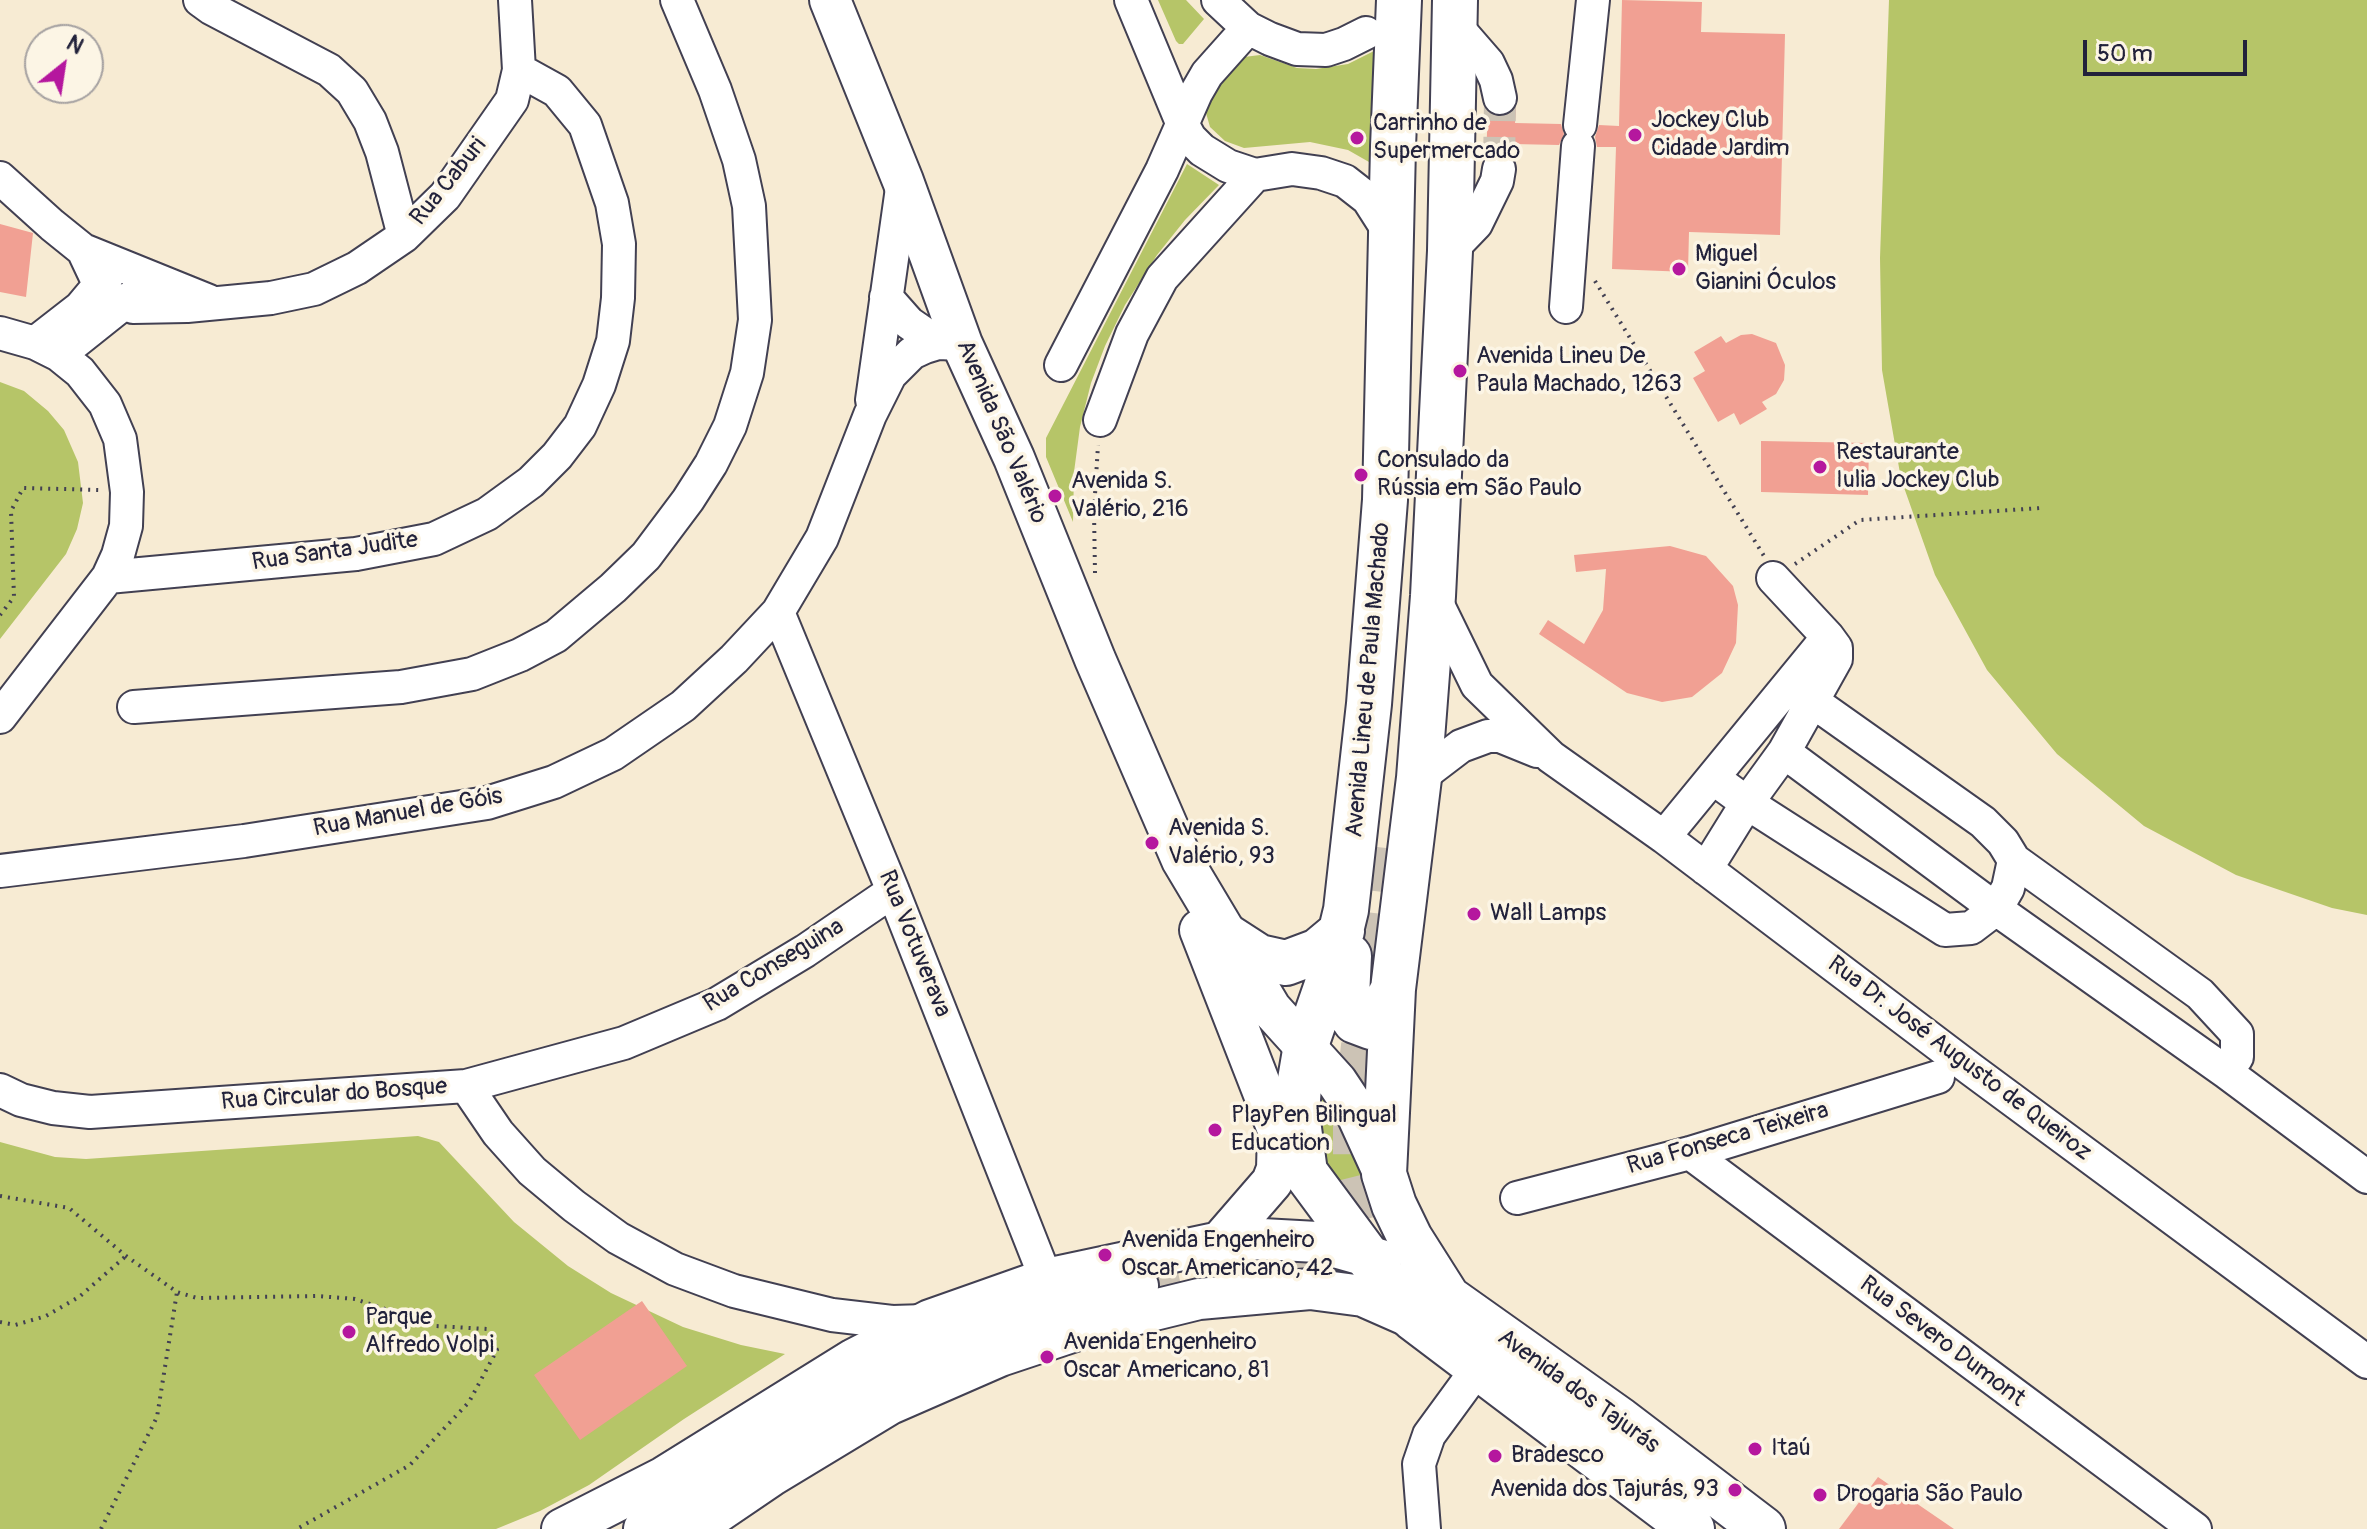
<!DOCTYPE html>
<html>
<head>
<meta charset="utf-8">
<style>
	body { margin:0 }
	#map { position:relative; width:2367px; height:1529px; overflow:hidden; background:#f7ebd3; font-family:Pangolin,sans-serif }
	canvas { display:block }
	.north { position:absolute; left:24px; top:24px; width:80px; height:80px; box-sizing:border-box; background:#fcf5e5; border:2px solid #a5a1a1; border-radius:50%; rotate:30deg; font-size:22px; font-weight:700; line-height:32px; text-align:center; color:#22223b }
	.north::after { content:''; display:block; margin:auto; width:28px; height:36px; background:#b5179e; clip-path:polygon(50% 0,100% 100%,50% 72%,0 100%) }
	.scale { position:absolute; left:2083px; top:40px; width:164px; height:36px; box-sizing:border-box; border:4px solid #22223b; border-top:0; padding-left:10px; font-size:24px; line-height:28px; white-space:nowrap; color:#22223b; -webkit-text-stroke:6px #fcf5e5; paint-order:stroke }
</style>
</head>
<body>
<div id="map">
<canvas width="2367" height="1529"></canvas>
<div class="north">N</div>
<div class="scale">50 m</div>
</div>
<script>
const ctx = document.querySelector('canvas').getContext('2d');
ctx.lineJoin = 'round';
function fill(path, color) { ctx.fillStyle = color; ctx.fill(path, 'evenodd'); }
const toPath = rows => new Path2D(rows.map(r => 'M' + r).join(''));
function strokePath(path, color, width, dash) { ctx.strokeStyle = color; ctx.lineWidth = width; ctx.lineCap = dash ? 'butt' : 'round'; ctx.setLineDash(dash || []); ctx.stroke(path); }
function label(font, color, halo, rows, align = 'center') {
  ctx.font = font + ' Pangolin,sans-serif'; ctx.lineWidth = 7; ctx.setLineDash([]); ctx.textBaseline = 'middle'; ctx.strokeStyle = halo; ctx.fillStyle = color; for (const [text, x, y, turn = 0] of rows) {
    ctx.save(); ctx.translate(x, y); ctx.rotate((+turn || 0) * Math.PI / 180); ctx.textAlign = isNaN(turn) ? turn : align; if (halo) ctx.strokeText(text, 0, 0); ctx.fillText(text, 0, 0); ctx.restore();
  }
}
fill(toPath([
	[1158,0,1186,0,1204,19,1183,44,1179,44,1176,41],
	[1889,0,2367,0,2367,915,2332,908,2236,875,2144,826,2057,754,1987,670,1935,575,1901,479,1882,370,1880,258],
	[1376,50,1369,162,1348,150,1310,142,1244,148,1225,141,1210,127,1204,106,1236,58,1260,55,1297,68,1316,69,1348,64],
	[1187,164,1219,185,1185,220,1157,255,1125,305,1105,346,1091,383,1080,427,1074,472,1073,522,1046,457,1046,438],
	[0,382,24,391,48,411,64,430,78,462,83,503,77,529,66,554,0,639],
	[1312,1065,1348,1119,1365,1186,1355,1194,1339,1197,1323,1175],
	[418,1136,439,1142,514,1222,568,1266,611,1293,683,1327,741,1345,785,1354,684,1419,589,1485,540,1511,496,1529,0,1529,0,1142,55,1157,86,1159]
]), '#b6c568');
fill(toPath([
	[1622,0,1702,2,1701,32,1785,34,1780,235,1689,232,1688,272,1612,269,1616,147,1597,147,1595,137,1599,125,1619,126],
	[1516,108,1515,123,1561,124,1564,134,1559,145,1513,144,1512,156,1501,150,1486,155,1488,112,1503,117],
	[0,224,33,233,26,297,0,292],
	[1752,334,1776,343,1785,365,1784,380,1776,394,1762,402,1767,409,1740,425,1734,413,1718,422,1693,378,1705,371,1694,352,1721,336,1726,343,1741,335],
	[1761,441,1869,443,1868,495,1761,492],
	[1670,546,1706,556,1733,586,1738,605,1736,643,1722,673,1692,697,1662,702,1627,693,1539,634,1548,620,1584,644,1603,610,1606,569,1576,572,1574,555],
	[642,1301,687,1366,580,1440,534,1375],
	[1878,1477,1954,1529,1839,1529]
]), '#f1a093');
strokePath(toPath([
	[1499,169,1500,98]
]), '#ccc3b5', 32, [32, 16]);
strokePath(toPath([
	[1386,848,1355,1115,1355,1167,1368,1219,1389,1277],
	[1136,1286,1221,1266,1297,1262,1341,1265,1377,1274]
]), '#ccc3b5', 44, [44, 22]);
const minor = toPath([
	[200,0,211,8,329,70,352,91,370,121,382,152,404,236],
	[1131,0,1183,125,1190,138,1202,150,1228,166,1255,175,1292,169,1321,173,1345,181,1368,199,1391,235],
	[1218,0,1248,28,1270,39,1297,49,1326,50,1344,44,1366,33],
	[1455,25,1488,63,1496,80,1500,98],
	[1580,125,1593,0],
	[0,178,52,225,83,250,209,301],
	[83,250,100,286,111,297,133,307,187,306,271,298,314,289,357,268,404,236,445,196,512,100,519,70],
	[1450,251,1476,224,1497,181,1499,169],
	[886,297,909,323,938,343],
	[1566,307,1578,146],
	[0,333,35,343,59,355,80,372,105,404,120,439,127,492,126,526,118,555,108,577,0,717],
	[35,343,80,308,111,271],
	[59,355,138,292],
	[1061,365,1162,170,1196,93,1207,74,1248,28],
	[872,400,903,181],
	[1100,420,1132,334,1162,278,1255,175],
	[108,577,356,554,434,539,487,514,531,482,557,456,580,426,599,385,613,341,618,298,619,244,612,203,585,125,557,91,519,70,515,0],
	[1434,597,1477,685,1551,757,1664,837,1972,1070,2367,1362],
	[778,612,893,891,1046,1279],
	[134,707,401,687,472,674,520,655,556,636,613,588,646,556,688,500,711,464,730,426,747,373,755,320,749,206,739,160,715,90,677,0],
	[1784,752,1996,909,2226,1072,2237,1057,2237,1034,2200,994,2014,860],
	[1419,778,1461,746,1488,736,1500,736,1537,751],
	[1713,778,1747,803,1945,930,1971,928,1996,909,2008,888,2014,860,2003,842,1983,822,1812,701],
	[1664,837,1828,637],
	[1706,869,1747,803,1784,752,1836,659,1836,648,1828,637,1773,578],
	[0,871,244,841,487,803,554,782,613,754,683,706,734,659,778,612,822,538,870,415,890,375,912,353,925,347,938,343,962,344],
	[2226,1072,2367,1177],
	[466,1086,498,1133,532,1171,574,1206,618,1238,675,1269,734,1291,832,1315,892,1322,926,1321],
	[0,1090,21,1100,53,1108,90,1112,466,1086,624,1043,717,1004,805,951,893,891],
	[1690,1153,2195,1529],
	[1517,1198,1690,1153,1938,1077],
	[1424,1529,1419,1464,1429,1435,1478,1368]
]);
const major = toPath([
	[830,0,903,181,962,344,1014,458,1095,659,1182,860,1271,1009,1337,1082,1353,1106,1384,1174],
	[1200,930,1278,1130,1305,1171],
	[1220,1242,1272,1182,1277,1169,1278,1130],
	[562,1529,664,1477,854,1359,930,1320,1046,1279,1220,1242,1262,1239,1317,1242,1381,1260],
	[693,1529,771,1476,890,1404,1000,1356,1093,1325,1199,1299,1310,1289,1363,1296,1413,1318]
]);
const highway = toPath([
	[1399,0,1393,147,1385,500,1369,704,1346,910,1330,976,1306,1045,1299,1086,1297,1114,1305,1172,1413,1318,1692,1529],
	[1455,0,1450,251,1433,596,1419,778,1393,989,1384,1174,1394,1205,1410,1238,1448,1298,1620,1420,1763,1529],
	[1225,935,1259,957,1286,963,1318,951,1342,931],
	[1349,956,1347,997,1349,1012,1355,1021,1371,1027,1376,1023,1393,989],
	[646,1529,847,1397,930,1350,985,1329,1064,1303,1136,1286]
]);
strokePath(minor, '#424052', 36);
strokePath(major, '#424052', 44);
strokePath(highway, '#424052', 48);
strokePath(toPath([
	[1595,281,1764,556],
	[1795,564,1860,520,2041,508],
	[1095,573,1094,511,1098,445],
	[0,615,14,597,11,511,23,488,101,490],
	[0,1196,69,1208,126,1256,177,1292,197,1298,318,1296,355,1299,436,1326,487,1329,497,1350,469,1402,410,1465,297,1529],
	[0,1322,15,1325,46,1316,79,1297,126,1256],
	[101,1529,157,1417,177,1292]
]), '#424052', 4, [2, 6]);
strokePath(minor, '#fff', 32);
strokePath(major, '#fff', 40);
strokePath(highway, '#fff', 44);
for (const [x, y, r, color] of [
	[1635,135,8,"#b5179e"],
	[1357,138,8,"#b5179e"],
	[1679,269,8,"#b5179e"],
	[1460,371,8,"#b5179e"],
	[1820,467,8,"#b5179e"],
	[1361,475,8,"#b5179e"],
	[1055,496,8,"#b5179e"],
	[1152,843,8,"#b5179e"],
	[1474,914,8,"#b5179e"],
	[1215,1130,8,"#b5179e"],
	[1105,1255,8,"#b5179e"],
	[349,1332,8,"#b5179e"],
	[1047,1357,8,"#b5179e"],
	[1755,1449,8,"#b5179e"],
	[1495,1456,8,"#b5179e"],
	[1735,1490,8,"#b5179e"],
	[1820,1495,8,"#b5179e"]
]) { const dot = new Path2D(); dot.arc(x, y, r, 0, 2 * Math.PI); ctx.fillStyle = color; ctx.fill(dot); strokePath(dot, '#fcf5e5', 3); }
label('24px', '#22223b', '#fcf5e5', [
	["Jockey Club",1651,121],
	["Cidade Jardim",1651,149],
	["Carrinho de",1373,124],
	["Supermercado",1373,152],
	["Miguel",1695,255],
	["Gianini Óculos",1695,283],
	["Avenida Lineu De",1476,357],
	["Paula Machado, 1263",1476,385],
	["Restaurante",1836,453],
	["Iulia Jockey Club",1836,481],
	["Consulado da",1377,461],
	["Rússia em São Paulo",1377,489],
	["Avenida S.",1071,482],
	["Valério, 216",1071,510],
	["Avenida S.",1168,829],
	["Valério, 93",1168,857],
	["Wall Lamps",1490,914],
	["PlayPen Bilingual",1231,1116],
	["Education",1231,1144],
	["Avenida Engenheiro",1121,1241],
	["Oscar Americano, 42",1121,1269],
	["Parque",365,1318],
	["Alfredo Volpi",365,1346],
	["Avenida Engenheiro",1063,1343],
	["Oscar Americano, 81",1063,1371],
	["Itaú",1771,1449],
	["Bradesco",1511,1456],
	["Avenida dos Tajurás, 93",1719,1490,"right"],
	["Drogaria São Paulo",1836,1495]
], 'left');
label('24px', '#22223b', '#fcf5e5', [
	["Rua Caburi",449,182,-51],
	["Avenida São Valério",1001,432,67],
	["Rua Santa Judite",335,552,-8],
	["Avenida Lineu de Paula Machado",1369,680,-85],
	["Rua Manuel de Góis",408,813,-10],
	["Rua Votuverava",914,944,68],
	["Rua Conseguina",774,966,-31],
	["Rua Dr. José Augusto de Queiroz",1959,1059,37],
	["Rua Circular do Bosque",334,1095,-4],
	["Rua Fonseca Teixeira",1728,1139,-16],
	["Rua Severo Dumont",1942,1342,37],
	["Avenida dos Tajurás",1578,1392,36]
]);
</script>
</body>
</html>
